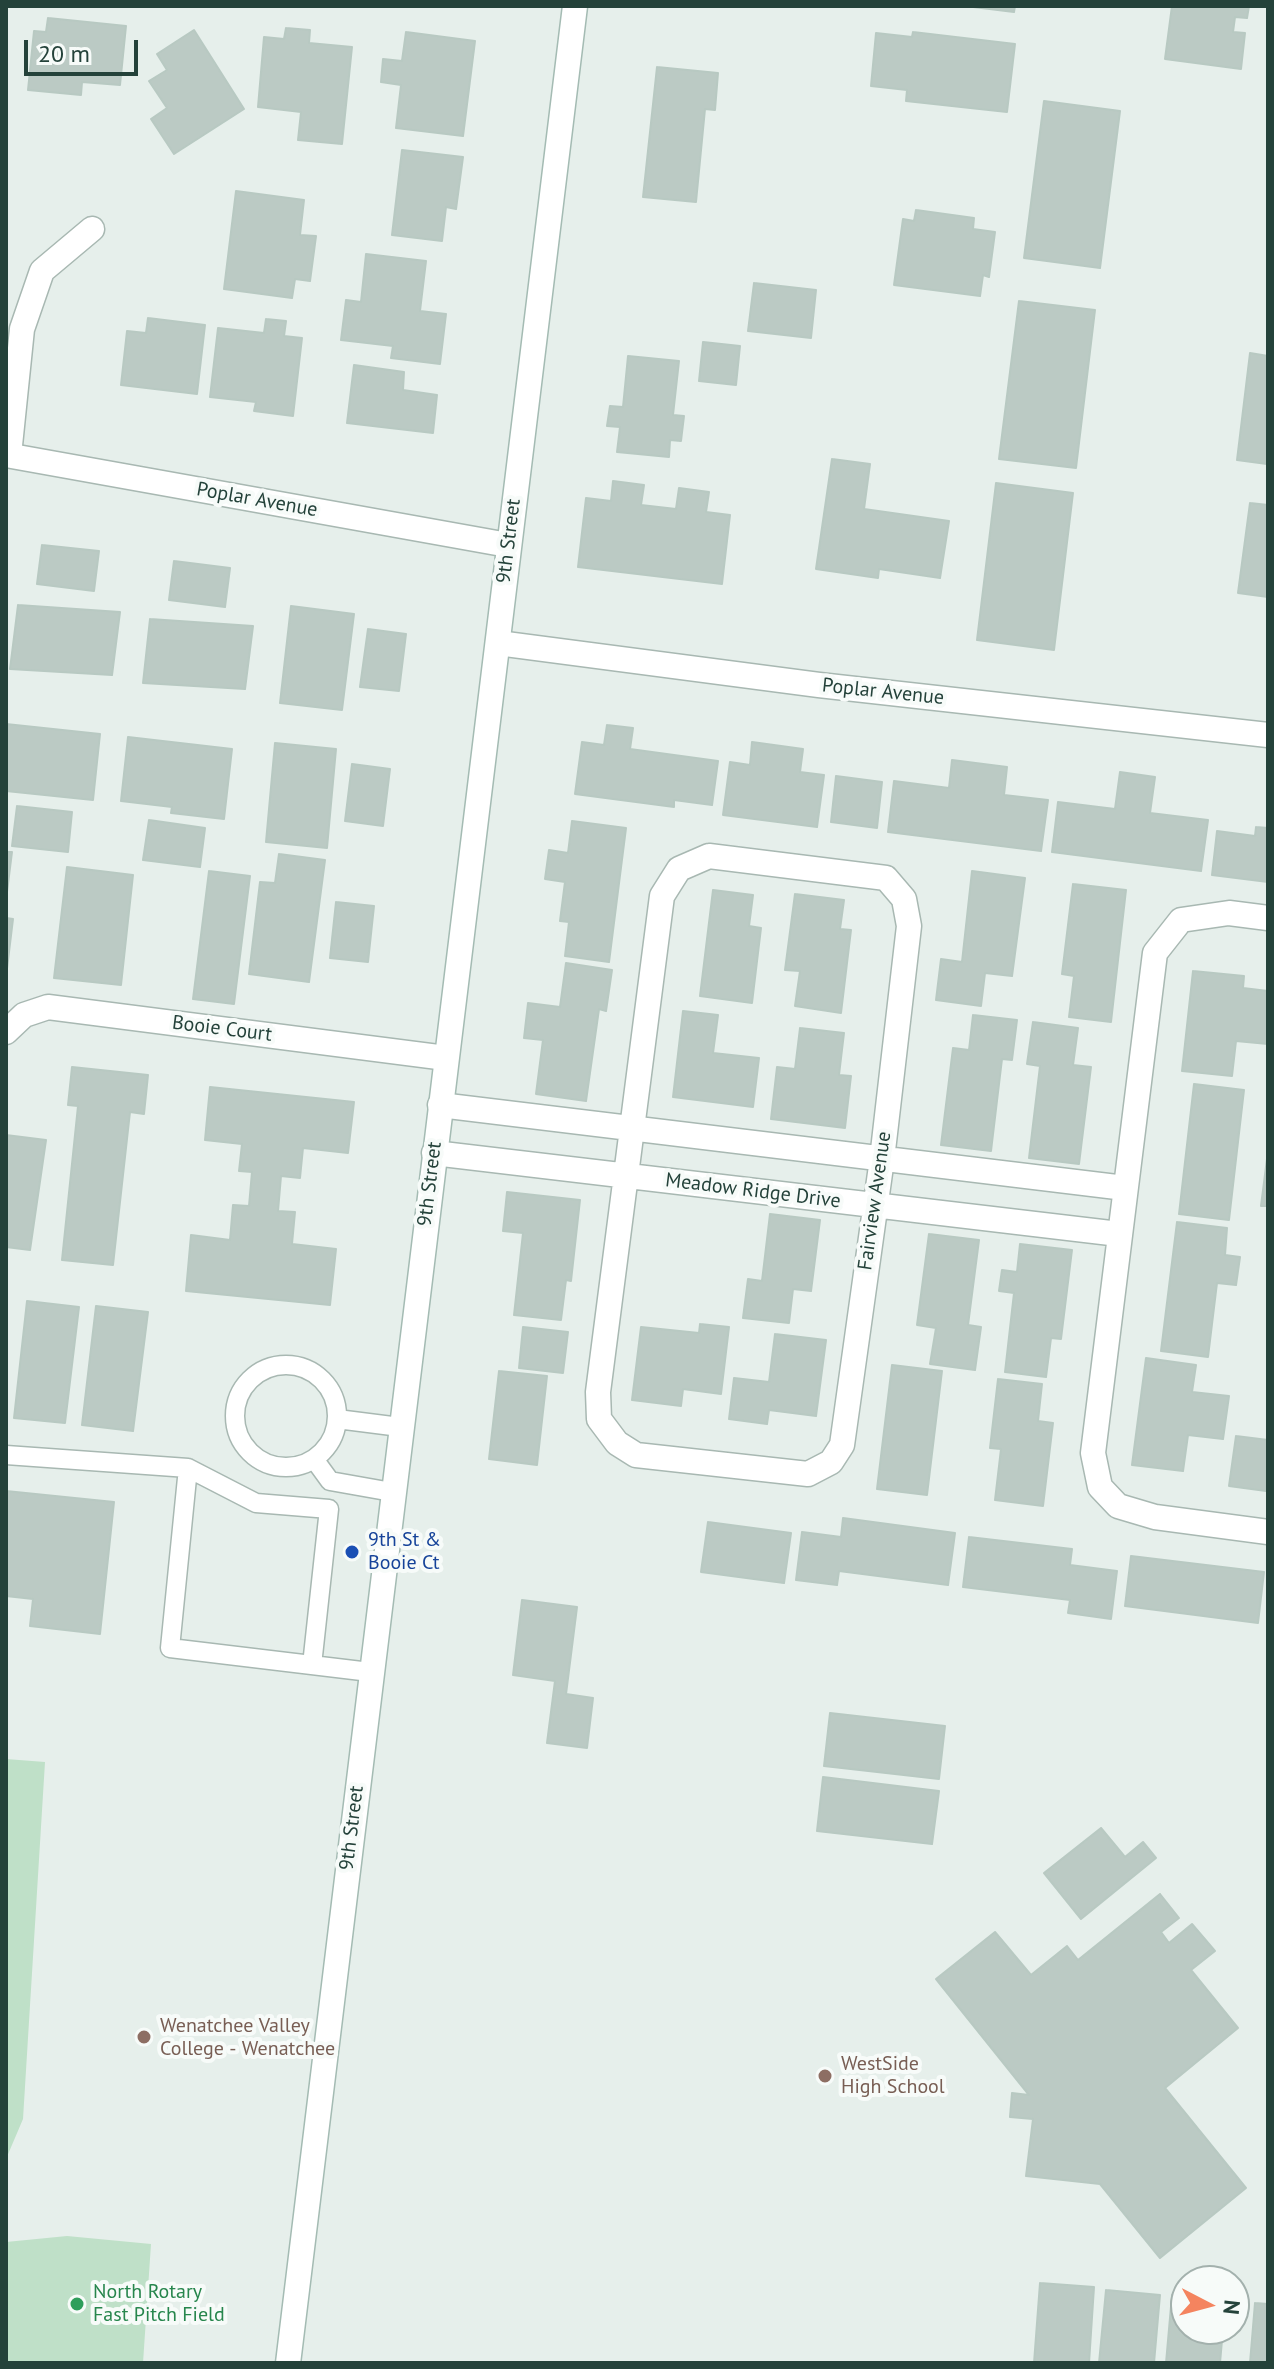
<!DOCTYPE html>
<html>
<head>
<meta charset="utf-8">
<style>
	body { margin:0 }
	#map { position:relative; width:1274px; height:2369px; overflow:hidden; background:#e6efeb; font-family:"PT Sans",sans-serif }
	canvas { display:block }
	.frame { position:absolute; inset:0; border:8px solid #24423a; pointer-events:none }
	.north { position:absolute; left:1170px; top:2265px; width:80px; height:80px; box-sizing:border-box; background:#f7fbf9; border:2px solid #a3b1ad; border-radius:50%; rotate:96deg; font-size:22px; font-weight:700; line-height:32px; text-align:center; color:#24423a }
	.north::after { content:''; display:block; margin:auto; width:28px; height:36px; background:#f4845f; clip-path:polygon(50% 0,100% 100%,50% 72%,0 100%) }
	.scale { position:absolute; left:24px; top:40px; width:114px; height:36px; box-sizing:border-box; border:4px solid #24423a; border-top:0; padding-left:10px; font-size:24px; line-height:28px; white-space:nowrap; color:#24423a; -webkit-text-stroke:6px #f7fbf9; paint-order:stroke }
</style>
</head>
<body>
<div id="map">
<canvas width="1274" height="2369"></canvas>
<div class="frame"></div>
<div class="north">N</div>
<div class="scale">20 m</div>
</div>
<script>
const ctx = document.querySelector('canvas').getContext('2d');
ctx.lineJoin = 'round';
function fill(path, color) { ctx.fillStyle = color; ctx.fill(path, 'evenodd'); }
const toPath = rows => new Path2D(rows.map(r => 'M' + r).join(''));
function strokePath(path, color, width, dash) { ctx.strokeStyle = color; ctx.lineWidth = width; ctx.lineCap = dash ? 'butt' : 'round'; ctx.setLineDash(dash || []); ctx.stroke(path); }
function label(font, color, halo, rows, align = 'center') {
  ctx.font = font + ' "PT Sans",sans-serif'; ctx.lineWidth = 8; ctx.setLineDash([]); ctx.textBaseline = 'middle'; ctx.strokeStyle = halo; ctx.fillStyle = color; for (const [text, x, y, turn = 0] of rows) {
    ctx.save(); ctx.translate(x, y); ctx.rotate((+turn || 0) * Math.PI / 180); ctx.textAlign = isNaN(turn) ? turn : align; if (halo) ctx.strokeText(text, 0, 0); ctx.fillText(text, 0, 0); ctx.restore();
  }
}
fill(toPath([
	[6,1759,45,1762,23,2119,6,2159],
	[67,2236,151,2244,143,2363,6,2363,6,2242]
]), '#bfe0c8');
const building = toPath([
	[965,6,1015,6,1014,12,965,6],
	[1172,6,1249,6,1247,18,1235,17,1233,32,1245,33,1241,69,1165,59,1172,6],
	[48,18,126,26,120,85,82,82,81,95,28,90,34,31,46,32,48,18],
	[286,28,310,30,309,43,352,47,342,144,298,140,301,112,258,107,264,37,284,39,286,28],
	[194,30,244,109,174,154,151,119,167,108,149,81,167,70,157,54,194,30],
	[406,32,475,41,463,136,396,128,401,85,381,82,383,59,402,61,406,32],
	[913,32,1015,44,1007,112,906,101,907,90,871,86,876,33,912,37,913,32],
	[657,67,718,73,715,110,705,109,696,202,643,197,657,67],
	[1044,101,1120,111,1100,268,1024,258,1044,101],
	[402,150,463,157,456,209,446,207,442,241,392,235,402,150],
	[236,191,304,200,300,235,316,236,310,281,295,279,292,298,224,289,236,191],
	[916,210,974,218,973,229,995,232,989,277,983,275,980,296,894,285,903,219,914,221,916,210],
	[366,254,426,261,420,311,446,314,440,364,391,358,393,346,341,340,346,300,361,302,366,254],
	[754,283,816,290,811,338,748,331,754,283],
	[1019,301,1095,310,1076,468,999,459,1019,301],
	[148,318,205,325,197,394,121,385,127,331,146,333,148,318],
	[266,319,286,321,284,336,302,338,293,416,254,411,256,402,210,397,218,328,264,333,266,319],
	[703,342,740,346,736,385,699,381,703,342],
	[1250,353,1268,356,1268,470,1267,464,1237,460,1250,353],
	[628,356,679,361,673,415,684,416,681,441,670,440,669,457,617,452,620,427,607,426,610,406,623,407,628,356],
	[354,365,404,372,403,390,437,395,433,433,347,423,354,365],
	[832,459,870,464,864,509,949,521,940,578,879,569,878,578,816,569,832,459],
	[613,481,644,485,641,505,676,509,679,488,709,492,706,512,730,515,722,584,578,567,586,498,611,501,613,481],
	[996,483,1073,493,1054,650,977,640,996,483],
	[1250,503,1268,505,1268,597,1238,593,1250,503],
	[42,545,99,551,94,591,37,584,42,545],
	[174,561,230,568,225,607,169,600,174,561],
	[18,605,120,612,112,675,10,669,18,605],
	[291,606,354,614,342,710,280,703,291,606],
	[150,619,253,626,245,689,143,683,150,619],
	[368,629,406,634,399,691,360,687,368,629],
	[6,724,100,734,93,800,6,791,6,724],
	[607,725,633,728,630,749,718,761,712,805,674,800,674,807,575,794,582,742,604,745,607,725],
	[128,737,232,749,224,819,171,813,172,807,121,801,128,737],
	[752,742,803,749,800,772,824,775,817,827,723,815,730,762,750,765,752,742],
	[275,743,336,749,327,848,266,842,275,743],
	[952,760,1007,767,1004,795,1048,800,1041,851,888,832,894,781,949,788,952,760],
	[352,764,390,769,383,826,345,821,352,764],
	[1120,772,1155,777,1150,813,1208,820,1201,871,1052,852,1058,802,1115,809,1120,772],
	[836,776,882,782,877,828,831,822,836,776],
	[17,806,72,812,68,852,12,846,17,806],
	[149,820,205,828,200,867,143,860,149,820],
	[572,821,626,828,609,962,565,956,569,922,560,921,565,882,545,879,549,850,568,853,572,821],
	[1256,827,1268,828,1268,882,1212,875,1217,831,1255,836,1256,827],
	[6,852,12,852,6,900,6,852],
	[279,854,325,860,309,982,249,974,260,882,275,883,279,854],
	[67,867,133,875,121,985,54,978,67,867],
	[209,871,250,876,234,1004,193,999,209,871],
	[972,871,1025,878,1012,976,985,973,981,1006,936,1000,941,959,962,962,972,871],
	[1073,884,1126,890,1111,1022,1069,1017,1074,976,1062,974,1073,884],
	[713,890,753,895,749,926,761,928,752,1003,700,996,713,890],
	[795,894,844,900,840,929,851,930,841,1013,795,1006,800,971,785,970,795,894],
	[336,902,374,906,368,962,330,958,336,902],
	[6,918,13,919,6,977,6,918],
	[566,963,612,970,606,1011,599,1009,586,1101,536,1094,543,1040,524,1038,528,1003,560,1007,566,963],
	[1193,971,1244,976,1243,988,1268,991,1268,1044,1236,1041,1232,1076,1182,1071,1193,971],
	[683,1011,718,1015,713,1053,759,1058,753,1107,673,1097,683,1011],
	[973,1015,1017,1020,1012,1060,1002,1059,991,1151,941,1145,953,1048,969,1050,973,1015],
	[1033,1022,1078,1028,1073,1065,1091,1067,1079,1164,1029,1158,1040,1066,1027,1064,1033,1022],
	[800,1028,844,1033,839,1075,851,1076,845,1128,771,1119,777,1067,795,1069,800,1028],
	[72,1067,148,1075,144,1114,130,1112,113,1265,62,1260,78,1106,68,1105,72,1067],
	[1194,1084,1244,1090,1229,1220,1179,1214,1194,1084],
	[210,1087,354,1102,348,1153,303,1148,300,1178,281,1176,278,1211,295,1212,292,1244,336,1249,330,1305,186,1291,191,1235,230,1240,233,1205,249,1206,252,1172,239,1171,242,1144,205,1140,210,1087],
	[6,1135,46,1140,30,1250,6,1247,6,1135],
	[1268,1151,1268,1206,1261,1206,1268,1151],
	[507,1192,580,1200,571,1281,566,1280,561,1320,514,1315,523,1233,503,1231,507,1192],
	[770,1214,820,1220,811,1291,793,1289,789,1323,743,1318,748,1279,762,1281,770,1214],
	[1177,1222,1227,1228,1225,1255,1240,1257,1236,1285,1217,1283,1208,1357,1161,1351,1177,1222],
	[929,1234,979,1240,968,1325,981,1327,975,1370,930,1364,936,1328,917,1325,929,1234],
	[1020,1244,1072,1250,1061,1339,1051,1338,1046,1377,1005,1372,1014,1293,999,1291,1002,1270,1017,1272,1020,1244],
	[27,1301,79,1307,65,1423,14,1418,27,1301],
	[96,1306,148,1312,133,1431,82,1425,96,1306],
	[700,1324,729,1327,721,1394,683,1389,681,1406,632,1400,641,1327,699,1333,700,1324],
	[523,1327,568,1332,563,1373,519,1368,523,1327],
	[775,1334,826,1340,816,1416,769,1410,767,1424,729,1419,734,1378,769,1382,775,1334],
	[1146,1358,1196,1365,1192,1392,1229,1396,1223,1439,1188,1435,1183,1471,1132,1465,1146,1358],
	[892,1365,942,1371,927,1495,877,1489,892,1365],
	[499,1371,547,1376,537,1465,489,1459,499,1371],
	[998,1379,1042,1384,1038,1421,1053,1423,1043,1506,995,1500,1001,1449,990,1448,998,1379],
	[1236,1436,1268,1440,1266,1491,1229,1486,1236,1436],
	[6,1491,114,1502,100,1634,30,1626,33,1599,6,1596,6,1491],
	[843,1518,955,1533,948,1585,839,1571,837,1585,796,1580,802,1532,841,1537,843,1518],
	[708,1522,791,1533,784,1583,701,1572,708,1522],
	[969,1537,1072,1549,1070,1565,1117,1571,1111,1619,1068,1613,1070,1600,963,1587,969,1537],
	[1131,1556,1264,1572,1258,1623,1125,1606,1131,1556],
	[522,1600,577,1607,566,1694,593,1698,587,1748,547,1743,555,1681,513,1675,522,1600],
	[830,1713,945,1726,939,1779,824,1766,830,1713],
	[823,1777,939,1791,932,1844,817,1831,823,1777],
	[1101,1828,1125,1857,1143,1842,1156,1858,1081,1919,1044,1873,1101,1828],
	[1160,1894,1179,1918,1161,1932,1169,1943,1192,1924,1215,1951,1191,1970,1238,2028,1165,2088,1246,2188,1160,2258,1100,2184,1026,2176,1033,2119,1010,2117,1012,2093,1029,2095,936,1979,995,1932,1031,1975,1067,1946,1078,1960,1160,1894],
	[1040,2283,1094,2287,1089,2363,1034,2363,1040,2283],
	[1106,2290,1160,2295,1154,2363,1099,2363,1106,2290],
	[1172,2295,1186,2296,1186,2329,1223,2329,1220,2363,1166,2363,1172,2295],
	[1255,2303,1268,2304,1268,2363,1250,2363,1255,2303]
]);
fill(building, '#bbcac4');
strokePath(building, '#b8c9c2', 2);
const lane = toPath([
	'235 1416a51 51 0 1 1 102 0a51 51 0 1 1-102 0Z',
	[337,1419,400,1427],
	[6,1455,188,1468,170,1648,370,1672],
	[314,1459,330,1481,392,1492],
	[188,1468,256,1503,329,1509,312,1665]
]);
const street = toPath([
	[6,455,508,545],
	[9,455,22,329,42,271,92,229],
	[498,643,819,685,1268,735],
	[709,856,886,878,904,899,909,926,882,1159,842,1445,831,1462,808,1474,636,1455,617,1443,599,1419,598,1392,662,896,679,869,709,856],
	[1268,918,1229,913,1181,920,1155,953,1093,1453,1100,1487,1118,1506,1155,1517,1268,1532],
	[6,1032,24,1015,48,1007,446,1058],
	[440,1105,1125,1188],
	[434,1153,1119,1234]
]);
const secondary = toPath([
	[288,2363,575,6]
]);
strokePath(lane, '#a8b8b2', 21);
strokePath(street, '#a8b8b2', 27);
strokePath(secondary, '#a4bbb3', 27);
strokePath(lane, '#fff', 18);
strokePath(street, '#fff', 24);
strokePath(secondary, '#fff', 24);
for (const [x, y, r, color] of [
	[352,1552,8,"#1a4fb4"],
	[144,2037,8,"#8d6e63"],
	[825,2076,8,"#8d6e63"],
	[77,2304,8,"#2e9e5b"]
]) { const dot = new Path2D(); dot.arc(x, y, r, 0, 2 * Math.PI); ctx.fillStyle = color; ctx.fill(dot); strokePath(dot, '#f7fbf9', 3); }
label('20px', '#24423a', '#f7fbf9', [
	["Poplar Avenue",257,500,10],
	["9th Street",509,541,-83],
	["Poplar Avenue",883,692,6],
	["Booie Court",222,1029,7],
	["9th Street",430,1184,-83],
	["Meadow Ridge Drive",753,1191,7],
	["Fairview Avenue",875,1201,-82],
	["9th Street",352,1828,-83]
]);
label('20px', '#164399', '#f7fbf9', [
	["9th St &",368,1540],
	["Booie Ct",368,1563]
], 'left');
label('20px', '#785e54', '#f7fbf9', [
	["Wenatchee Valley",160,2026],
	["College - Wenatchee",160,2049],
	["WestSide",841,2064],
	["High School",841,2087]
], 'left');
label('20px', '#27864d', '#f7fbf9', [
	["North Rotary",93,2292],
	["Fast Pitch Field",93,2315]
], 'left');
</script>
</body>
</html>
